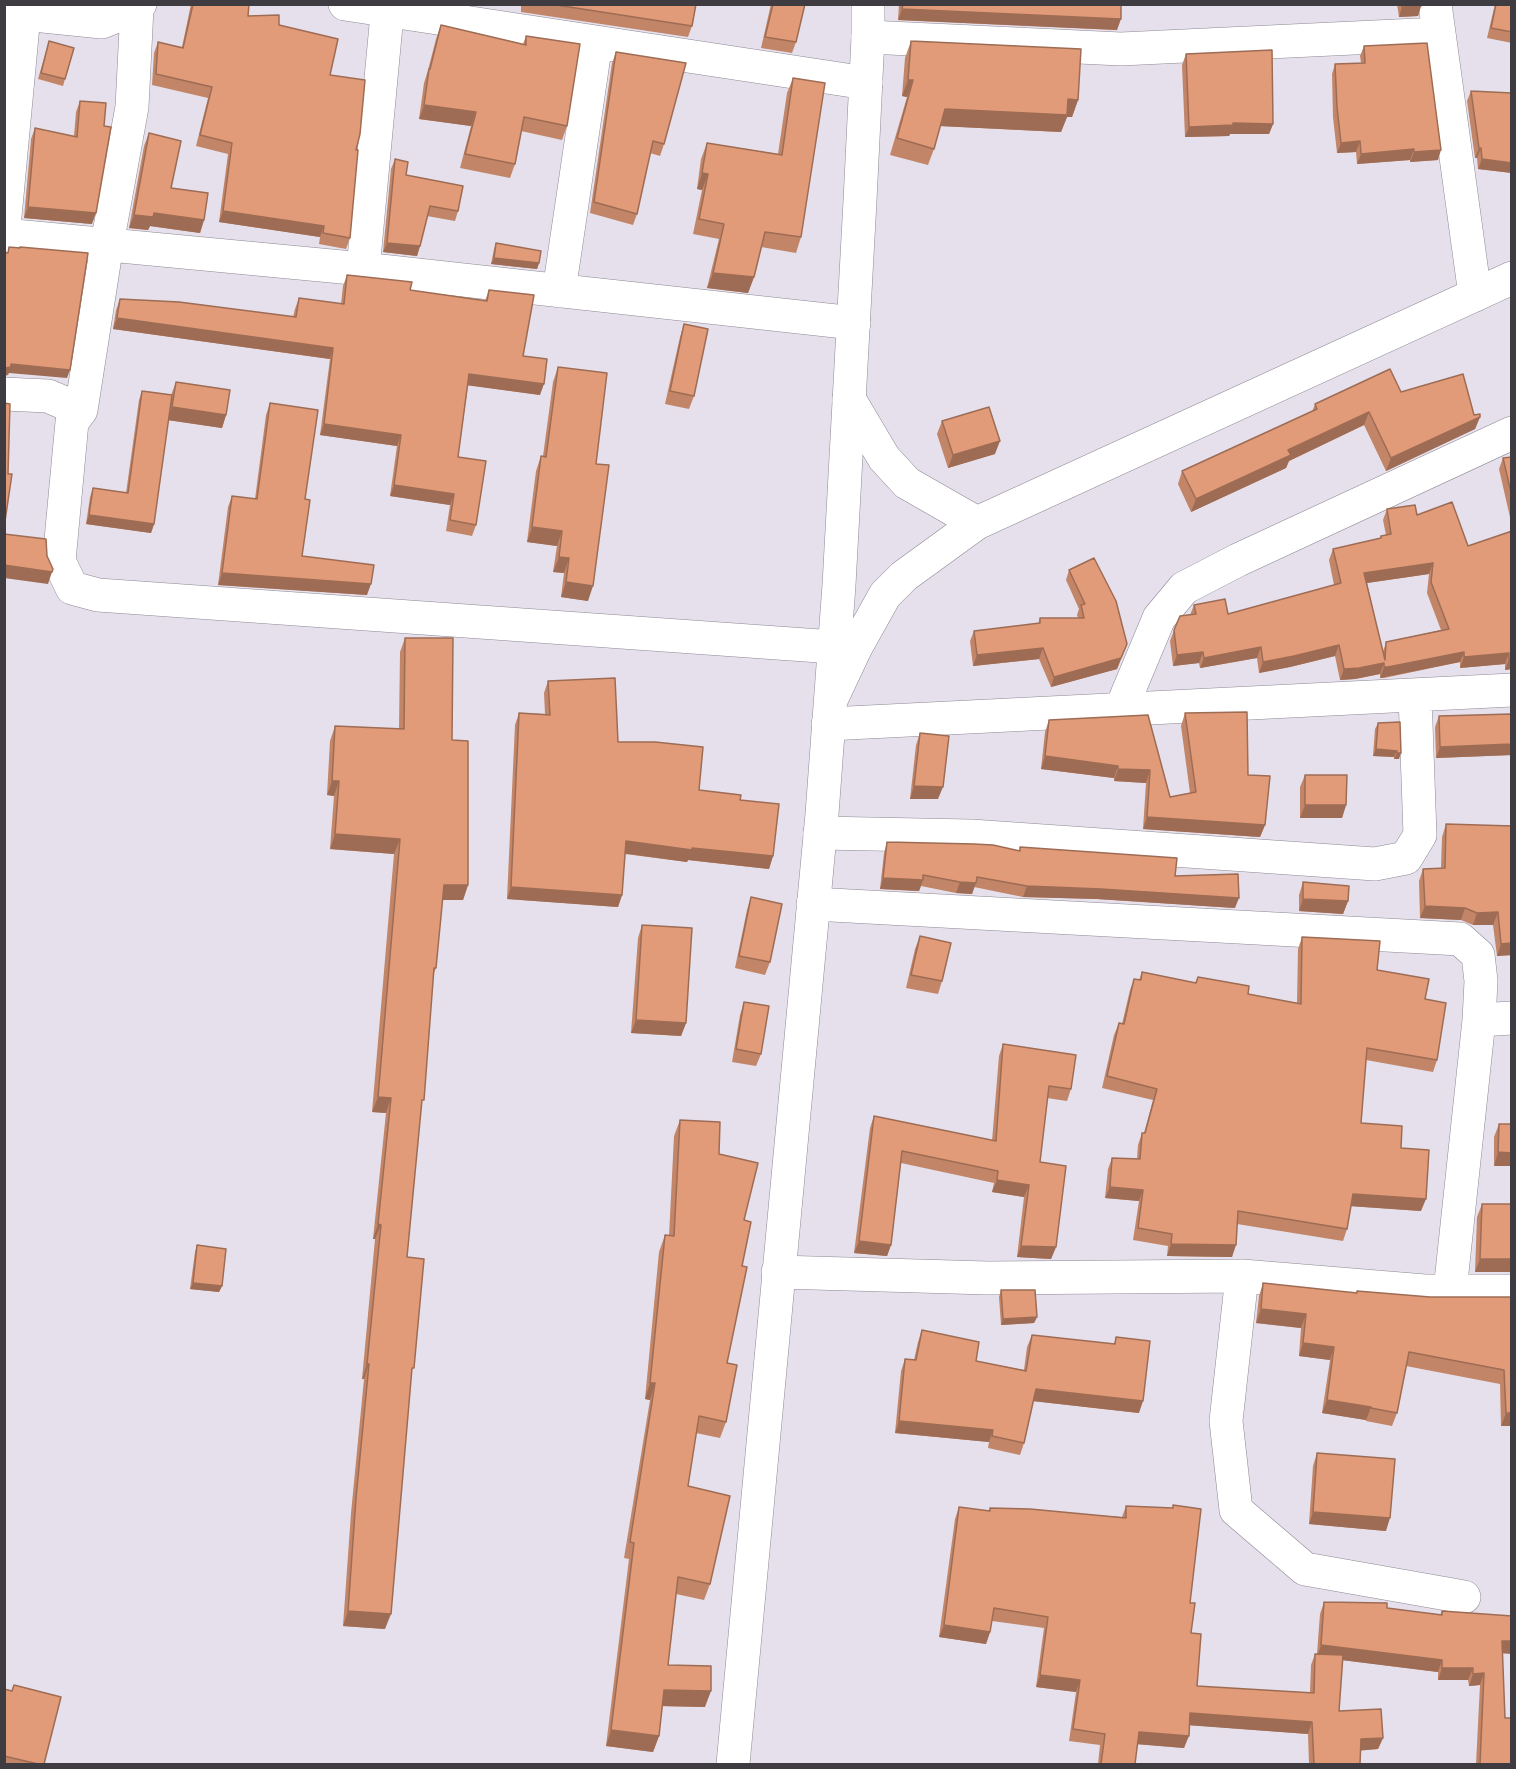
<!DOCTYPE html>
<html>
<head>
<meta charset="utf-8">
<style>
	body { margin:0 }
	#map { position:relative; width:1516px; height:1769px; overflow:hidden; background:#e5e0ec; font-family:"Work Sans",sans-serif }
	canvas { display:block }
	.frame { position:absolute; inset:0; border:6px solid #3e3c41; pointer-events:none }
</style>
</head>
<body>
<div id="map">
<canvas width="1516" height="1769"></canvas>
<div class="frame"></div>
</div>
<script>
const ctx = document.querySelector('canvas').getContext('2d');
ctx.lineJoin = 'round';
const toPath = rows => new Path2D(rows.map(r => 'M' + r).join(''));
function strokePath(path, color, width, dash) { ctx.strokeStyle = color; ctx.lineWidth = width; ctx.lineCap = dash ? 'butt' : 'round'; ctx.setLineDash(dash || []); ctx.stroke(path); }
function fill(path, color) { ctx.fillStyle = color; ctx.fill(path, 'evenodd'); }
const minor = toPath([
	[345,4,866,83],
	[1435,4,1475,295],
	[137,8,132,107,107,244,81,410,72,422,59,561,72,588,98,595,834,647],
	[4,12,102,22,137,8,140,4],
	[868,37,1121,49,1438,34],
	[4,227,25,4],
	[4,235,363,269,854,323],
	[363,269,388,4],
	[559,291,596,42],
	[4,394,48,396,81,410],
	[1121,709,1159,618,1184,588,1238,560,1512,433],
	[828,724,1512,690],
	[820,833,971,836,1375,864,1406,858,1420,835,1415,695],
	[813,904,1460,939,1478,955,1481,981,1479,1020,1450,1291],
	[1479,1020,1512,1018],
	[778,1272,988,1278,1242,1276,1226,1421,1236,1510,1305,1569,1464,1597],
	[1242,1276,1425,1291,1512,1291]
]);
const tertiary = toPath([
	[849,399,884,458,907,483,977,523],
	[831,700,856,647,885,595,904,576,977,523,1512,278]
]);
const secondary = toPath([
	[733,1764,822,814,839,585,860,201,868,37,868,4]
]);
strokePath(minor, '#8d8893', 34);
strokePath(tertiary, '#8d8893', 34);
strokePath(secondary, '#8d8893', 34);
strokePath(minor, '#fff', 33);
strokePath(tertiary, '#fff', 33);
strokePath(secondary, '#fff', 33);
fill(toPath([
	[191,4,249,4,248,16,279,25,330,75,356,150,350,238,346,249,319,244,320,237,219,222,228,154,196,146,208,98,152,85,154,53,158,42,182,47],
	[521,4,696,4,692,26,688,37,521,12],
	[771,4,805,4,796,42,792,53,761,48],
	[899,4,1121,4,1117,30,898,20],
	[1397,4,1421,4,1421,6,1418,16,1399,17],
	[1495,4,1512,4,1512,43,1487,38],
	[441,25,523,44,526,36,567,126,562,140,521,131,515,164,510,178,460,168,471,126,419,119,424,83,428,70,436,39],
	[49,41,65,79,63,86,38,79],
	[911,41,1078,100,1072,117,1067,117,1061,132,940,126,934,149,928,165,890,155,907,97,902,96,905,58],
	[1364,46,1438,160,1410,162,1410,160,1357,164,1356,152,1337,153,1333,117,1332,74,1335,64,1361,63,1360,56],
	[616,52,664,144,660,156,650,153,637,214,633,225,590,213,612,63],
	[1186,54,1273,124,1269,134,1230,134,1229,136,1185,137,1182,65],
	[793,78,801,237,796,253,761,247,754,277,748,293,707,288,719,239,693,234,702,190,697,189,701,159,707,143,778,154,787,93],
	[1471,91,1512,93,1512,173,1478,169,1477,158,1475,158,1467,101],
	[80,101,92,224,24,218,31,139,35,128,74,136,76,112],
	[149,133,171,188,204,220,200,233,150,226,148,230,129,228,144,146],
	[395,159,406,175,458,211,455,221,427,216,420,246,417,256,383,252,391,169],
	[496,243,539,263,537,269,491,264,494,249],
	[347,275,410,290,485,301,489,290,523,356,540,395,468,385,458,457,476,525,472,536,446,531,450,505,390,496,397,446,320,435,330,359,113,329,116,310,120,299,293,317,295,309,299,298,341,304,343,286],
	[684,324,694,396,689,409,665,404,680,337],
	[558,367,596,464,588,601,561,597,564,573,553,572,557,546,527,542,536,471,541,456,543,456,553,382],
	[176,382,226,415,222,428,168,420,154,524,151,533,86,524,90,497,93,488,126,493,139,400,142,391,171,395],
	[1401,392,1480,417,1475,429,1386,471,1364,425,1289,461,1286,468,1191,512,1178,484,1182,471,1312,412,1315,404],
	[270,403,305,499,302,556,367,595,218,585,228,507,232,496,255,499,266,415],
	[942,421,995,454,948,468,937,434],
	[1512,457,1512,526,1499,469,1503,458],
	[1387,509,1417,515,1468,546,1512,531,1512,669,1505,670,1505,664,1460,668,1460,662,1384,678,1380,678,1380,674,1355,679,1340,680,1335,656,1290,667,1259,673,1257,658,1200,668,1199,663,1173,666,1170,641,1174,630,1190,615,1194,605,1228,614,1334,585,1329,560,1333,549,1380,538,1381,536,1386,535,1383,520],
	[1429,574,1427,593,1441,630,1386,642,1383,652,1367,583],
	[1069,570,1127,644,1117,669,1051,687,1039,659,973,666,970,641,974,631,1038,624,1040,618,1078,618,1077,615,1079,609,1066,580],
	[405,638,452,740,468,885,463,900,442,900,436,968,433,975,407,1257,411,1374,385,1629,343,1626,351,1513,364,1379,362,1379,375,1239,373,1239,386,1113,372,1112,394,854,330,849,334,796,327,795,330,741,335,726,399,729,400,652],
	[548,681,618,742,699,790,740,800,773,856,769,869,688,860,687,862,625,854,622,895,618,907,507,899,515,725,519,713,545,714,544,693],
	[1185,713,1248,775,1265,825,1260,837,1143,829,1146,783,1114,781,1114,778,1041,769,1045,732,1049,720,1148,715,1170,797,1190,793,1181,726],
	[1512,714,1512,755,1436,758,1435,727,1439,716],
	[1400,722,1399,759,1394,759,1394,757,1373,756,1375,729,1378,723],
	[920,733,938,799,910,799,916,745],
	[1305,775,1346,805,1342,818,1300,818,1300,787],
	[1446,824,1512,826,1512,955,1497,956,1493,925,1473,925,1461,920,1420,918,1419,881,1423,869,1441,868,1442,837],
	[887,842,1019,851,1020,847,1175,876,1235,908,1097,899,1023,897,974,887,972,894,956,893,921,886,919,891,880,889,884,853],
	[1303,882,1348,901,1343,914,1299,911,1299,895],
	[751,897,770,962,765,975,735,968,747,910],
	[642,925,686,1023,681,1036,631,1033,638,938],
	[920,936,942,981,938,994,906,988,915,949],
	[1302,937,1377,970,1425,999,1437,1060,1433,1072,1366,1060,1361,1123,1401,1148,1421,1211,1351,1206,1347,1229,1343,1241,1237,1224,1232,1257,1167,1256,1168,1246,1133,1240,1139,1201,1105,1198,1108,1169,1112,1158,1137,1159,1138,1145,1142,1133,1144,1133,1153,1100,1102,1088,1114,1035,1119,1023,1122,1024,1130,990,1134,979,1139,980,1142,972,1195,983,1198,977,1248,994,1297,1003,1298,949],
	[744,1002,761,1054,756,1066,732,1062,740,1015],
	[1003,1044,1071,1089,1067,1101,1047,1098,1040,1162,1056,1247,1051,1259,1017,1257,1024,1197,992,1192,994,1183,901,1163,891,1245,887,1256,854,1253,870,1128,874,1116,992,1141,999,1056],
	[680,1120,719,1154,744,1220,742,1266,727,1363,726,1422,720,1438,696,1433,688,1486,710,1584,704,1600,676,1594,668,1665,705,1707,662,1706,659,1736,653,1752,606,1746,629,1559,624,1558,650,1400,645,1399,659,1252,665,1235,669,1236,674,1136],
	[1499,1124,1512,1124,1494,1166,1494,1137],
	[1482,1204,1512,1272,1475,1272,1477,1217],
	[197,1245,222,1286,219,1292,190,1289,195,1252],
	[1263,1283,1356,1293,1357,1291,1430,1297,1512,1297,1512,1426,1501,1426,1500,1384,1406,1366,1397,1413,1392,1426,1366,1421,1366,1420,1322,1413,1330,1360,1299,1356,1301,1328,1256,1323,1259,1296],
	[1001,1290,1037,1317,1034,1323,1001,1325,999,1297],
	[922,1330,976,1361,1024,1370,1027,1347,1032,1335,1114,1344,1116,1337,1139,1413,1033,1401,1024,1443,1020,1455,988,1448,989,1442,895,1433,901,1371,905,1359,914,1360,918,1342],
	[1317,1453,1386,1531,1309,1524,1313,1466],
	[1126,1506,1190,1603,1191,1633,1197,1686,1310,1693,1311,1665,1315,1654,1317,1654,1320,1614,1324,1602,1440,1615,1442,1611,1502,1653,1505,1718,1512,1764,1476,1764,1480,1685,1469,1686,1468,1680,1438,1680,1438,1672,1342,1660,1339,1711,1383,1738,1378,1749,1360,1750,1360,1764,1309,1764,1308,1734,1189,1725,1184,1748,1137,1744,1135,1764,1098,1764,1100,1745,1069,1741,1076,1692,1036,1687,1044,1628,992,1621,990,1632,986,1644,939,1637,955,1519,959,1507,989,1511,990,1508,1122,1517],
	[14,1685,44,1764,4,1764,4,1689,12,1691]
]), '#c28567');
fill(toPath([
	[1421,6,1418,16,1399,17,1402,7],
	[902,9,1121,19,1117,30,898,20],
	[908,80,913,80,907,97,902,96],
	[1068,99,1078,100,1072,117,1067,117,1061,132,939,126,945,109],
	[424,105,476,112,471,126,419,119],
	[1233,123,1273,124,1269,134,1230,134,1229,136,1185,137,1189,127],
	[1360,141,1356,152,1337,153,1341,143],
	[1479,148,1481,148,1477,158,1475,158],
	[1414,149,1410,160,1357,164,1361,154],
	[1441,150,1438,160,1410,162,1414,152],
	[1482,159,1512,163,1512,173,1478,169],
	[702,173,708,174,702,190,697,189],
	[28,207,96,213,92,224,24,218],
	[223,211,324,226,320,237,219,222],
	[154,213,204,220,200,233,150,226,148,230,129,228,134,215],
	[387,243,420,246,417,256,383,252],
	[494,258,539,263,537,269,491,264],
	[713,273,754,277,748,293,707,288],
	[117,318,333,348,330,359,113,329],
	[11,364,70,370,67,378,9,373,8,375,4,376,4,368],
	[469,374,544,384,540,395,465,385],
	[172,407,226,415,222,428,167,420],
	[1369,412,1364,425,1289,461,1286,468,1191,512,1196,499,1288,450],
	[1480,417,1475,429,1386,471,1391,458],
	[324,424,401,435,397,446,320,435],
	[1000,441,995,454,948,468,953,455],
	[394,485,454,494,450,505,390,496],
	[89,515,154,524,151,533,86,524],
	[532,527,562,531,557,546,527,542],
	[559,557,569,558,564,573,553,572],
	[1433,563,1429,574,1360,584,1364,573],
	[4,565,52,572,48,584,4,578],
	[222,573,371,584,367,595,218,585],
	[566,582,593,586,588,601,561,597],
	[1127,644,1117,669,1051,687,1054,677],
	[1339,645,1335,656,1290,667,1259,673,1263,662],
	[1261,647,1257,658,1200,668,1204,658],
	[1043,648,1039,659,973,666,977,655],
	[1203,652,1199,663,1173,666,1177,655],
	[1464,652,1460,662,1380,678,1384,667],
	[1509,653,1505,664,1460,668,1464,657],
	[1509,659,1512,659,1512,669,1505,670],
	[1384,663,1380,674,1355,679,1340,680,1344,669],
	[1512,744,1512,755,1436,758,1440,747],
	[1376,749,1397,751,1394,757,1373,756],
	[1397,753,1401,753,1399,759,1394,759],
	[1045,756,1118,766,1114,778,1041,769],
	[1118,769,1150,770,1146,783,1114,781],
	[332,781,339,781,334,796,327,795],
	[914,786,943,787,938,799,910,799],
	[1305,805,1346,805,1342,818,1300,818],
	[1147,817,1265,825,1260,837,1143,829],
	[335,834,400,839,394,854,330,849],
	[626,841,773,856,769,869,688,860,687,862,621,853],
	[883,878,923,880,919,891,880,889],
	[960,882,976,883,972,894,956,893],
	[444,885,468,885,463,900,438,900],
	[1027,886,1101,889,1239,898,1235,908,1097,899,1023,897],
	[511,887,622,895,618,907,507,899],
	[1303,899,1348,901,1343,914,1299,911],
	[1425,906,1465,908,1461,920,1420,918],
	[1498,912,1493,925,1473,925,1477,913],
	[1512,943,1512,955,1497,956,1501,944],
	[636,1020,686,1023,681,1036,631,1033],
	[378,1097,391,1098,386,1113,372,1112],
	[1498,1152,1512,1153,1512,1166,1494,1166],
	[997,1180,1029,1185,1024,1197,992,1192],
	[1110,1187,1143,1190,1139,1201,1105,1198],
	[1353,1194,1426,1199,1421,1211,1348,1206],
	[378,1224,381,1225,375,1239,373,1239],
	[859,1241,891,1245,887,1256,854,1253],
	[1171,1244,1236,1245,1232,1257,1167,1256],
	[1021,1246,1056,1247,1051,1259,1017,1257],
	[1480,1259,1512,1259,1512,1272,1475,1272],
	[193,1283,222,1286,219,1292,190,1289],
	[1261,1309,1306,1314,1301,1328,1256,1323],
	[1037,1317,1034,1323,1001,1325,1003,1319],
	[1303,1343,1334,1347,1330,1360,1299,1356],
	[367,1364,369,1364,364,1379,362,1379],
	[650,1383,655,1383,650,1400,645,1399],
	[1036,1389,1143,1401,1139,1413,1032,1401],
	[1327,1400,1371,1407,1366,1420,1322,1413],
	[1506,1413,1512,1413,1512,1426,1501,1426],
	[899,1421,993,1430,989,1442,895,1433],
	[1313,1512,1390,1518,1386,1531,1309,1524],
	[348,1611,391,1614,385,1629,343,1626],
	[944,1625,990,1632,986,1644,939,1637],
	[1502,1641,1512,1641,1512,1654,1497,1653],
	[1321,1645,1442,1660,1438,1672,1317,1657],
	[1442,1668,1473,1668,1468,1680,1438,1680],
	[1484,1673,1480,1685,1469,1686,1473,1674],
	[1040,1675,1080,1680,1076,1692,1036,1687],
	[664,1690,711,1691,705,1707,659,1706],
	[1190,1713,1312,1722,1308,1734,1186,1725],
	[611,1730,659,1736,653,1752,606,1746],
	[1139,1732,1189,1736,1184,1748,1135,1744],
	[1383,1738,1378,1749,1356,1751,1361,1739]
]), '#9e6c54');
const building = toPath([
	[193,4,249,4,248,16,279,15,279,25,338,39,330,75,365,80,360,134,356,150,358,150,350,238,323,233,324,226,223,211,232,143,200,135,212,87,156,74,158,42,183,48,193,4],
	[550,4,696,4,692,26,550,4],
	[773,4,805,4,796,42,765,37,773,4],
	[903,4,1121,4,1121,19,902,9,903,4],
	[1402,4,1421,4,1421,6,1402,7,1402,4],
	[1496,4,1512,4,1512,32,1491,28,1496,4],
	[441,25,526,45,526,36,580,44,567,126,524,117,515,164,465,154,476,112,424,105,429,69,430,69,441,25],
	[49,41,74,48,65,79,41,73,49,41],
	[911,41,1081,49,1078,100,1068,99,1067,115,945,109,934,149,897,138,913,80,908,80,911,41],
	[1427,43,1441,150,1414,152,1414,149,1361,154,1360,141,1341,143,1337,107,1335,64,1365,63,1364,46,1427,43],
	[1272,50,1273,124,1233,123,1233,125,1189,127,1186,54,1272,50],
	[616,52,686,63,664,144,653,141,637,214,594,202,616,52],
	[793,78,825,83,801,237,765,232,754,277,713,273,724,224,699,219,708,174,702,173,707,143,782,155,793,78],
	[1471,91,1512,93,1512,163,1482,159,1481,148,1479,148,1471,91],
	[80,101,106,103,104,126,111,127,96,213,28,207,35,128,77,137,80,101],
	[149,133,181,141,171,188,208,193,204,220,154,213,153,217,134,215,149,133],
	[395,159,408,162,406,175,463,186,458,211,430,206,420,246,387,243,395,159],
	[496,243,541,251,539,263,494,258,496,243],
	[9,247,20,248,20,247,88,253,70,370,11,364,11,367,4,368,4,252,8,253,9,247],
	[347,275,412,282,410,290,487,301,489,290,534,295,523,356,547,359,544,384,469,374,458,457,486,461,476,525,450,520,454,494,394,485,401,435,324,424,333,348,117,318,120,299,179,302,296,317,299,298,344,304,347,275],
	[684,324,708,329,694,396,670,391,684,324],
	[558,367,607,373,596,464,609,465,593,586,566,582,569,558,559,557,562,531,532,527,541,456,546,457,558,367],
	[1390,369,1401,392,1463,374,1474,415,1480,414,1480,417,1391,458,1369,412,1288,450,1291,455,1196,499,1182,471,1317,409,1315,404,1390,369],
	[176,382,230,390,226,415,172,407,176,382],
	[142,391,172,395,154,524,89,515,93,488,128,493,142,391],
	[4,403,10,404,8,474,12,474,4,528,4,403],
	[270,403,318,410,305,499,310,500,302,556,374,565,371,584,222,573,232,496,257,499,270,403],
	[989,407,1000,441,953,455,942,421,989,407],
	[1512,457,1512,497,1503,458,1512,457],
	[1452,502,1468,546,1512,531,1512,659,1509,659,1509,653,1464,657,1464,652,1388,667,1384,667,1384,663,1359,668,1344,669,1339,645,1294,656,1263,662,1261,647,1204,658,1203,652,1177,655,1174,630,1180,616,1196,614,1194,605,1225,599,1228,614,1341,583,1333,549,1381,538,1381,536,1391,534,1387,509,1415,505,1417,515,1452,502],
	[1433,563,1431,582,1449,629,1386,642,1385,660,1364,573,1433,563],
	[4,534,46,539,47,556,53,569,52,572,4,565,4,534],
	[1094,558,1116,601,1127,644,1121,658,1054,677,1043,648,977,655,974,631,1040,623,1040,618,1084,618,1081,605,1085,604,1069,570,1094,558],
	[405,638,453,638,452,740,468,741,468,885,444,885,436,968,434,968,424,1100,422,1100,407,1257,424,1259,414,1368,412,1368,391,1614,348,1611,356,1498,369,1364,367,1364,381,1225,378,1224,391,1098,378,1097,400,839,335,834,339,781,332,781,335,726,404,729,405,638],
	[615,678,618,742,655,742,703,747,699,790,741,795,740,800,779,804,773,856,692,848,692,850,626,841,622,895,511,887,519,713,550,715,548,681,615,678],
	[1247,712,1248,775,1270,776,1265,825,1147,817,1150,770,1118,769,1118,766,1045,756,1049,720,1148,715,1170,797,1196,792,1185,713,1247,712],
	[1512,714,1512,744,1440,747,1439,716,1512,714],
	[1400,722,1401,753,1397,753,1397,751,1376,749,1378,723,1400,722],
	[920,733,949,736,943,787,914,786,920,733],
	[1305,775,1347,775,1346,805,1305,805,1305,775],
	[1446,824,1512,826,1512,943,1501,944,1498,912,1477,913,1465,908,1425,906,1423,869,1445,868,1446,824],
	[887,842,974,844,993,845,1020,851,1020,847,1177,858,1175,876,1238,874,1239,898,1101,889,1027,886,977,877,976,883,960,882,923,875,923,880,883,878,887,842],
	[1303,882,1349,886,1348,901,1303,899,1303,882],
	[751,897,782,904,770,962,739,956,751,897],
	[642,925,692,928,686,1023,636,1020,642,925],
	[920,936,951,943,942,981,911,975,920,936],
	[1302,937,1380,941,1377,970,1429,979,1425,999,1446,1003,1437,1060,1367,1048,1361,1123,1402,1126,1401,1148,1429,1150,1426,1199,1353,1194,1347,1229,1238,1211,1236,1245,1171,1244,1172,1234,1138,1228,1143,1190,1110,1187,1112,1158,1140,1159,1142,1133,1145,1133,1157,1089,1107,1076,1119,1023,1124,1024,1134,979,1141,980,1142,972,1196,983,1198,977,1249,986,1248,994,1301,1004,1302,937],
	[744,1002,769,1006,761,1054,736,1049,744,1002],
	[1003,1044,1076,1055,1071,1089,1049,1086,1040,1162,1066,1166,1056,1247,1021,1246,1029,1185,997,1180,998,1171,902,1151,891,1245,859,1241,874,1116,996,1141,1003,1044],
	[680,1120,720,1122,719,1154,758,1163,744,1220,751,1222,742,1266,747,1267,727,1363,737,1365,726,1422,699,1416,688,1486,730,1496,710,1584,678,1577,668,1665,711,1666,711,1691,664,1690,659,1736,611,1730,634,1543,630,1542,655,1383,650,1383,665,1235,674,1236,680,1120],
	[1499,1124,1512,1124,1512,1153,1498,1152,1499,1124],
	[1482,1204,1512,1204,1512,1259,1480,1259,1482,1204],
	[197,1245,226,1249,222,1286,193,1283,197,1245],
	[1263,1283,1357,1293,1357,1291,1430,1297,1512,1297,1512,1413,1506,1413,1504,1370,1409,1352,1397,1413,1371,1408,1371,1407,1327,1400,1334,1347,1303,1343,1306,1314,1261,1309,1263,1283],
	[1001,1290,1035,1290,1037,1317,1003,1319,1001,1290],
	[922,1330,979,1342,976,1361,1026,1371,1032,1335,1115,1344,1116,1337,1150,1341,1143,1401,1036,1389,1024,1443,992,1436,993,1430,899,1421,905,1359,916,1360,922,1330],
	[1317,1453,1395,1459,1390,1518,1313,1512,1317,1453],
	[1173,1505,1201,1509,1190,1603,1195,1603,1191,1633,1201,1634,1197,1686,1314,1693,1315,1654,1343,1655,1339,1711,1381,1709,1383,1738,1361,1739,1360,1764,1314,1764,1312,1722,1190,1713,1189,1736,1139,1732,1135,1764,1101,1764,1105,1734,1073,1729,1080,1680,1040,1675,1048,1617,994,1608,990,1632,944,1625,959,1507,990,1511,990,1508,1030,1509,1126,1518,1126,1506,1173,1508,1173,1505],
	[1324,1602,1387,1603,1387,1608,1442,1615,1442,1611,1512,1616,1512,1641,1502,1641,1505,1718,1512,1718,1512,1764,1472,1764,1480,1764,1484,1673,1473,1674,1473,1668,1442,1668,1442,1660,1321,1645,1324,1602],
	[14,1685,61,1697,44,1764,38,1764,4,1756,4,1689,12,1691,14,1685]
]);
fill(building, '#e29b78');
strokePath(building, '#9e6c54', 1.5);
</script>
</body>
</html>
